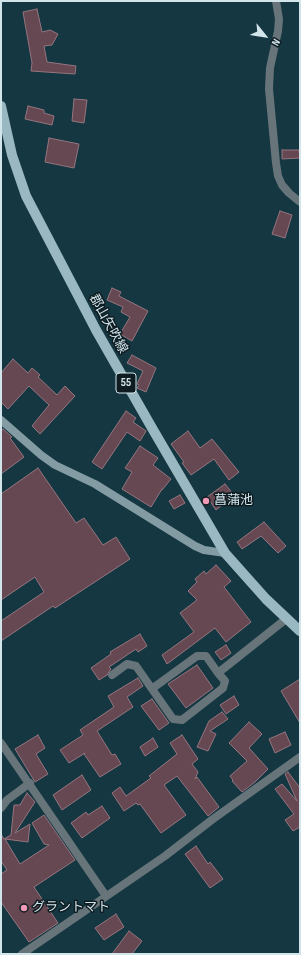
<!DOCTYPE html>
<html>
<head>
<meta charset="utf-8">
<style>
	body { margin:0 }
	#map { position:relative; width:301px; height:955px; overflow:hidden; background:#153741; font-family:"Sofia Sans Condensed",sans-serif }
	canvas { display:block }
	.frame { position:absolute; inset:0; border:2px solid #d2e5eb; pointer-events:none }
	.north { position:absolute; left:245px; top:16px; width:40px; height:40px; -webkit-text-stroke:3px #0e1c21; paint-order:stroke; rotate:120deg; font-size:11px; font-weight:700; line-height:16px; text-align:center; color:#d2e5eb }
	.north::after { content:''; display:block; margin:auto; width:14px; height:18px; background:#d2e5eb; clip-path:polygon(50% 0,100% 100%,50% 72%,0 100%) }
</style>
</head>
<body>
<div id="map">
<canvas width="301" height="955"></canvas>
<div class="frame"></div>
<div class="north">N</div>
</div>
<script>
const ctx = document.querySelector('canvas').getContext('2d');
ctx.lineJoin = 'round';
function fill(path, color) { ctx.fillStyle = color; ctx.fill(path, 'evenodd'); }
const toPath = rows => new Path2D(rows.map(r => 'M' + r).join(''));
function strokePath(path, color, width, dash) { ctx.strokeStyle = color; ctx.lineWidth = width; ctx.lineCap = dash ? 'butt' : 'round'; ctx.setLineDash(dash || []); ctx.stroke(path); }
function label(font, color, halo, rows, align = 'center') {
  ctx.font = font + ' "Sofia Sans Condensed","Noto Sans JP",sans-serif'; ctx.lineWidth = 3; ctx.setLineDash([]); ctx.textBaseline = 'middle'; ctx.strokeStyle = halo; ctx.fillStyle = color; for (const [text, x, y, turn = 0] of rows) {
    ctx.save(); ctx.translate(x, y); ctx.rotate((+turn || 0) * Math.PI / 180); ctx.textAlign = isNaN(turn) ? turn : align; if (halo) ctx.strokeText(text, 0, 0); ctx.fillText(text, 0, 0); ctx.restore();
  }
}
const building = toPath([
	[37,9,42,32,50,30,58,34,52,45,44,46,47,62,76,66,75,74,31,71,32,63,23,12,37,9],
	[74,99,87,100,84,123,72,121,74,99],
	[28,106,44,110,44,113,54,116,52,125,25,119,28,106],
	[49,138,79,144,74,168,45,162,49,138],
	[282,150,299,150,300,158,282,159,282,150],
	[280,211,292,215,285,238,272,234,280,211],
	[112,288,121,292,119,296,148,311,132,341,120,334,130,317,121,312,123,307,107,300,112,288],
	[132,355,156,368,146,392,137,388,139,385,137,384,143,371,127,363,132,355],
	[13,359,28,373,32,368,40,375,38,377,57,395,65,386,75,396,40,434,32,426,49,405,29,386,8,409,1,402,1,373,13,359],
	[126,411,136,418,133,422,146,431,140,441,127,432,102,469,92,462,126,411],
	[3,429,12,437,10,438,24,457,1,474,1,431,3,429],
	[188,431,200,448,212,439,239,472,229,480,214,459,191,475,182,463,184,462,171,444,188,431],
	[140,446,158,458,153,465,171,479,162,490,162,489,151,507,122,489,132,472,125,468,140,446],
	[38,468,76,523,84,518,103,545,116,537,130,559,55,608,53,606,1,641,1,621,44,592,35,577,1,600,1,494,38,468],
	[225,484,234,495,216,510,207,497,225,484],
	[180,495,185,503,174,509,169,501,180,495],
	[264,522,286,546,278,553,261,536,242,549,237,542,264,522],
	[216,565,231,581,224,587,251,622,226,642,215,628,167,664,162,655,194,632,180,613,197,600,188,591,197,582,195,579,204,571,206,574,216,565],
	[140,634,147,646,138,652,136,649,109,667,111,669,107,675,99,680,91,668,111,654,110,652,140,634],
	[226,645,231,653,221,660,215,652,226,645],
	[197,665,213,688,186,708,168,684,197,665],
	[138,678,143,686,127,697,133,707,97,731,112,755,115,754,121,764,100,777,84,754,85,753,69,763,60,750,83,735,80,730,114,707,108,696,138,678],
	[300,679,300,723,281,691,300,679],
	[234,696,239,705,226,714,220,705,234,696],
	[152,699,169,723,159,730,141,706,152,699],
	[222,712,228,719,210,731,216,734,208,751,197,747,209,721,222,712],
	[249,722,262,734,249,748,268,769,255,782,242,792,232,781,233,780,230,776,247,761,229,743,249,722],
	[285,732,291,745,275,753,269,739,285,732],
	[38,735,45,748,36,754,48,774,35,782,15,749,38,735],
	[182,735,198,759,192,764,198,772,195,779,197,777,219,807,208,816,177,776,164,785,186,815,161,833,140,804,138,805,136,803,124,811,112,793,120,787,126,796,151,778,149,776,177,754,170,743,182,735],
	[153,738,158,747,145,756,140,747,153,738],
	[288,772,300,788,300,827,293,831,285,820,294,814,275,789,282,784,297,801,285,774,288,772],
	[82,775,91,790,62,810,53,795,82,775],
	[27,793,35,802,15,833,30,824,28,842,5,839,20,864,49,845,44,844,32,823,44,815,75,860,34,887,58,923,29,942,1,902,1,874,7,870,1,861,1,834,4,839,11,835,14,805,20,805,27,793],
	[102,806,110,818,82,838,71,823,86,812,88,815,102,806],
	[196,846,208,864,210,862,223,879,210,888,185,854,196,846],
	[116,914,124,927,104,940,95,928,116,914],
	[129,931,142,941,132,954,112,954,129,931]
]);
fill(building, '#664852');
strokePath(building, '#95757f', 1);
strokePath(toPath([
	[276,1,279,19,278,31,270,68,269,89,276,163,278,176,282,185,289,193,300,202],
	[112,675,127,664,136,666,173,719,182,720,223,688,225,681,218,673],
	[153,688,197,656,206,656,218,673,286,619],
	[1,743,106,896],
	[1,808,7,800,30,783],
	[22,954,165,856,213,819,300,757]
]), '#67757a', 8);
strokePath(toPath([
	[1,420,41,455,55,465,95,484,195,546,204,550,225,553]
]), '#839ba3', 8);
strokePath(toPath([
	[1,106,12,155,26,196,96,330,152,428,225,553,266,599,300,631]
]), '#99b8c2', 10);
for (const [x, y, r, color] of [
	[206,501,4,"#f09ab7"],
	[24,908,4,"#f09ab7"]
]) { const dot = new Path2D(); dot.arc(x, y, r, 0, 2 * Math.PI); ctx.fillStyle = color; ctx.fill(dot); strokePath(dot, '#0e1c21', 1.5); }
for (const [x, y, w] of [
	[126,383,20]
]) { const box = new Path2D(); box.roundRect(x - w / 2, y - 10, w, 20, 3); ctx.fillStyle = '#0e1c21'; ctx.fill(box); strokePath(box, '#d2e5eb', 1); }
label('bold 12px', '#d2e5eb', null, [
	["55",126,383]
]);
label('13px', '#d2e5eb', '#0e1c21', [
	["郡山矢吹線",108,324,61]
]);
label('13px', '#d2e5eb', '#0e1c21', [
	["菖蒲池",214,501],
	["グラントマト",32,908]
], 'left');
</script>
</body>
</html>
